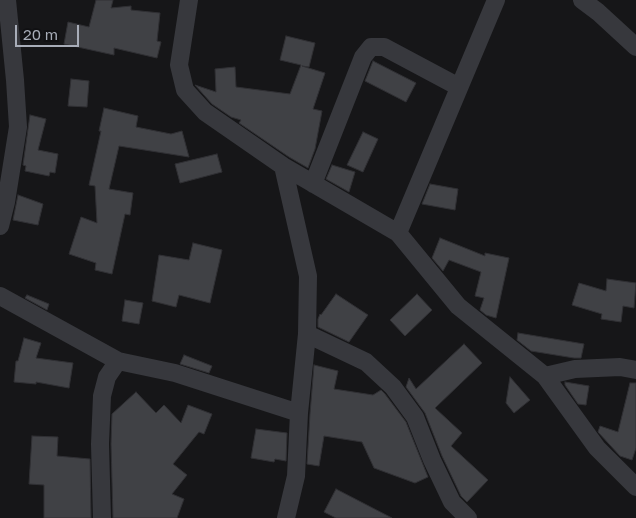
<!DOCTYPE html>
<html>
<head>
<meta charset="utf-8">
<style>
	body { margin:0 }
	#map { position:relative; width:636px; height:518px; overflow:hidden; background:#161618; font-family:"Golos Text",sans-serif }
	canvas { display:block }
	.scale { position:absolute; left:15px; top:25px; width:64px; height:22px; box-sizing:border-box; border:2px solid #a8adb8; border-top:0; padding-left:6px; font-size:15px; line-height:18px; white-space:nowrap; color:#a8adb8; -webkit-text-stroke:4px #111113; paint-order:stroke }
</style>
</head>
<body>
<div id="map">
<canvas width="636" height="518"></canvas>
<div class="scale">20 m</div>
</div>
<script>
const ctx = document.querySelector('canvas').getContext('2d');
ctx.lineJoin = 'round';
function fill(path, color) { ctx.fillStyle = color; ctx.fill(path, 'evenodd'); }
const toPath = rows => new Path2D(rows.map(r => 'M' + r).join(''));
function strokePath(path, color, width, dash) { ctx.strokeStyle = color; ctx.lineWidth = width; ctx.lineCap = dash ? 'butt' : 'round'; ctx.setLineDash(dash || []); ctx.stroke(path); }
const building = toPath([
	[96,0,113,0,111,8,131,6,131,10,160,13,157,41,161,42,157,58,114,48,114,55,64,44,68,22,89,27,96,0],
	[286,36,315,43,309,67,302,66,325,73,313,109,322,111,315,149,308,168,289,157,239,123,241,120,231,117,212,104,195,85,216,92,215,69,235,67,236,87,290,94,301,65,280,60,286,36],
	[373,61,416,83,406,102,365,81,373,61],
	[71,79,89,81,87,107,68,106,71,79],
	[104,108,138,116,136,127,171,134,182,131,189,157,119,146,109,189,133,193,130,215,125,214,112,274,95,270,96,263,69,254,81,217,97,223,95,186,89,185,101,131,99,131,104,108],
	[30,115,46,119,38,150,58,154,55,173,50,172,49,176,25,171,26,166,23,165,30,115],
	[363,132,378,139,363,172,347,165,363,132],
	[217,154,222,172,180,183,175,164,217,154],
	[332,165,355,172,349,192,326,179,332,165],
	[430,184,458,189,455,210,422,204,430,184],
	[18,195,43,204,38,225,13,220,18,195],
	[440,238,485,256,485,253,509,258,496,318,486,315,480,310,484,298,475,296,481,272,449,260,443,271,432,258,440,238],
	[193,243,222,250,210,303,179,295,176,307,152,301,159,255,189,260,193,243],
	[607,279,636,283,634,308,623,306,621,322,601,319,602,314,572,305,579,283,606,291,607,279],
	[336,294,368,315,349,342,318,327,318,319,320,314,321,315,336,294],
	[417,294,432,310,405,336,390,320,417,294],
	[27,295,49,304,47,310,25,298,27,295],
	[125,300,143,303,139,324,122,321,125,300],
	[518,333,584,344,581,358,574,358,531,351,517,340,518,333],
	[24,338,41,343,36,358,73,363,69,388,36,382,36,384,14,382,16,361,18,361,24,338],
	[464,344,482,363,435,408,462,433,451,446,488,480,467,502,461,496,442,456,425,413,406,387,409,378,416,389,464,344],
	[184,355,212,366,209,373,180,364,184,355],
	[314,365,338,371,334,389,373,395,381,390,385,394,406,422,428,477,415,483,374,468,362,442,324,436,319,466,307,464,310,414,314,365],
	[510,377,530,400,514,413,506,403,510,377],
	[565,382,589,386,586,405,578,404,565,385,565,382],
	[630,383,636,383,636,448,632,460,620,456,598,432,600,426,618,432,630,383],
	[136,392,156,413,164,405,181,423,188,405,212,414,204,434,199,432,173,464,187,475,172,494,184,499,177,518,113,518,111,444,112,414,136,392],
	[256,429,287,433,286,461,275,459,274,462,251,458,256,429],
	[32,436,58,437,57,456,90,459,91,518,44,518,44,485,29,484,32,436],
	[336,489,392,518,336,518,324,512,336,489]
]);
fill(building, '#404145');
strokePath(building, '#303034', 1);
strokePath(toPath([
	[189,0,179,65,185,90,205,112,283,166,398,233,458,306,545,376,597,448,636,487],
	[582,0,598,12,636,47],
	[283,166,308,276,307,334,299,413,296,476,286,518],
	[313,184,363,57,371,47,384,47,459,87],
	[0,226,6,202,18,127,15,80,7,0],
	[398,233,496,0],
	[0,296,118,361,175,373,299,413],
	[307,334,366,362,393,387,415,417,432,460,452,502,468,518],
	[545,376,575,369,620,367,636,370],
	[102,518,100,444,102,396,107,377,118,361]
]), '#37383d', 18);
</script>
</body>
</html>
